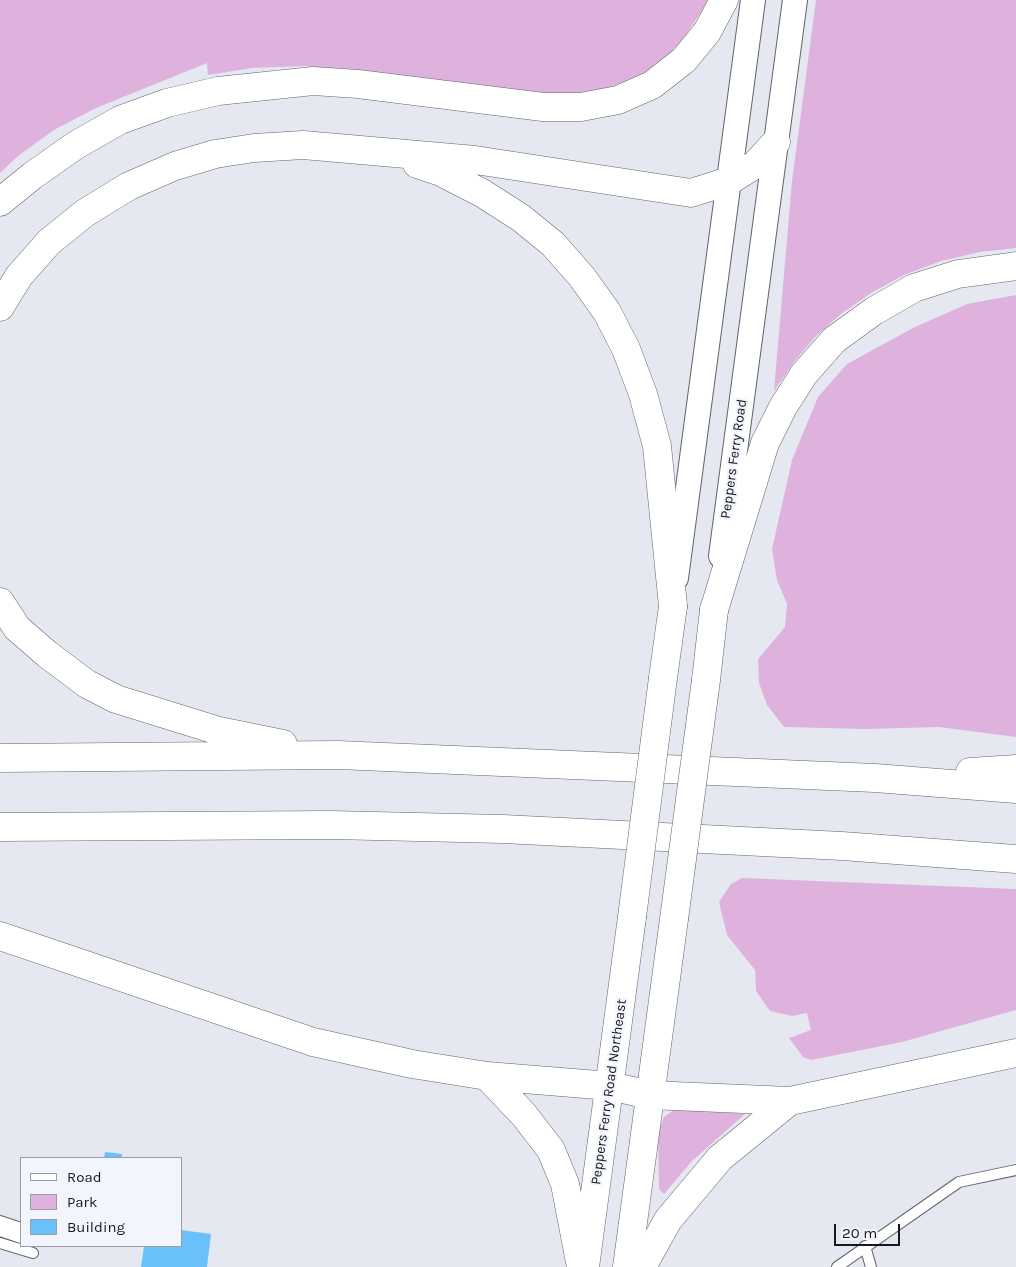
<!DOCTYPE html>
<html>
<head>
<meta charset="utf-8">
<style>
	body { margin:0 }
	#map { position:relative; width:1016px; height:1267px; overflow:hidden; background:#e5e8f0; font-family:Karla,sans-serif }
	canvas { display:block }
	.legend { position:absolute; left:20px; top:1157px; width:162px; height:90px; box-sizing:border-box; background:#f2f5fd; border:1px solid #9a9da3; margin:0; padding:6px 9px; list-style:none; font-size:15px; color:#17181b }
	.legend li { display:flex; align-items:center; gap:10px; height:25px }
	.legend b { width:25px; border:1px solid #9a9da3 }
	.scale { position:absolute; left:834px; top:1224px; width:66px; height:22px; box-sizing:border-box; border:2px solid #17181b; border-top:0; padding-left:6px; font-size:15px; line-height:18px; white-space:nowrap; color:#17181b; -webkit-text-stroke:4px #f2f5fd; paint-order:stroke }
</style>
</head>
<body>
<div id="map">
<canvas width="1016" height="1267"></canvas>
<ul class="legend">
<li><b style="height:6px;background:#fff"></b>Road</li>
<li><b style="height:14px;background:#deb2dd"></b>Park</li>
<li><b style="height:14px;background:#6ac1fa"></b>Building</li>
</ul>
<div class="scale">20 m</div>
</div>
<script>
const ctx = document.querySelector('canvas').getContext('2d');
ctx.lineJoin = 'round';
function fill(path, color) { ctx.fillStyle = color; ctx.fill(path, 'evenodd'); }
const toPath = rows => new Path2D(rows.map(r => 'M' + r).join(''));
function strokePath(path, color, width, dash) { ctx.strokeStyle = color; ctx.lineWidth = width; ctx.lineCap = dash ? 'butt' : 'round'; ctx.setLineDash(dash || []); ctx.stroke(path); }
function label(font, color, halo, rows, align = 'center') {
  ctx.font = font + ' Karla,sans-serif'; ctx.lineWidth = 4.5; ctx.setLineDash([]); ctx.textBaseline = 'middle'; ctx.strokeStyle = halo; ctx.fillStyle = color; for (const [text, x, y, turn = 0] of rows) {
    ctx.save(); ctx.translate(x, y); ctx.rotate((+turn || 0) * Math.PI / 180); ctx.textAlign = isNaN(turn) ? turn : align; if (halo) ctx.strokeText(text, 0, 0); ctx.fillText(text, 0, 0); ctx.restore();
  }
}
fill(toPath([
	[0,0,709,0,682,41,664,58,641,75,600,91,574,95,550,95,305,66,252,68,208,75,207,63,96,108,54,130,18,156,0,173],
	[816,0,1016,0,1016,248,980,252,941,261,904,275,871,293,841,314,815,337,794,362,774,391,792,181],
	[1016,295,1016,737,939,727,866,729,784,727,767,705,759,683,758,659,785,627,787,604,777,580,772,549,792,460,818,397,847,364,913,328,967,304],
	[742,878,1016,889,1016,1010,902,1042,811,1060,803,1057,789,1038,811,1030,807,1013,792,1016,770,1011,756,991,755,970,727,935,719,902,731,884],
	[675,1109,745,1114,692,1161,664,1194,659,1189,658,1133,664,1117]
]), '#deb2dd');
fill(toPath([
	[105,1152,122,1154,122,1158,104,1158],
	[181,1230,211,1234,207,1267,141,1267,144,1246,181,1246]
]), '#6ac1fa');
const service = toPath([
	[0,1221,21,1228],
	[0,1231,21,1238],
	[0,1243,33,1253],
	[865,1246,871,1267],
	[837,1267,959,1182,1016,1170]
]);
const tertiary = toPath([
	[721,556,795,0],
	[676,578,753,0]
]);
const primary = toPath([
	[663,678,673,606],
	[706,680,714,610],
	[585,1267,632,917],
	[627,1267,674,919]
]);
const motorway = toPath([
	[417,164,441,172,482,193,521,218,553,244,582,277,607,312,626,349,643,394,657,446,673,606],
	[0,202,32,176,76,145,120,120,167,103,218,91,313,81,358,84,543,107,581,107,618,100,652,85,684,60,707,32,724,0],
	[0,307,19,276,49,242,85,213,129,186,175,166,215,154,254,148,303,145,475,160,691,193,729,181,756,164,776,142],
	[0,602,17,628,47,654,87,684,116,699,219,731,283,744],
	[714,610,765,443,783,407,804,374,834,340,874,311,914,288,958,274,1016,266],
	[0,758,338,755,875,778,1016,789],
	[970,772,1016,769],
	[0,827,331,825,503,829,842,846,1016,859],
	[0,936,313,1042,412,1064,487,1076,610,1086,650,1095,790,1101,1016,1053],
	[487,1076,524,1115,551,1150,565,1184,581,1267],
	[642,1267,668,1220,720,1158,790,1101]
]);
strokePath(service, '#62646b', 12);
strokePath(tertiary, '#62646b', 26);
strokePath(primary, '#62646b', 29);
strokePath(motorway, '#62646b', 29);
strokePath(service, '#fff', 10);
strokePath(tertiary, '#fff', 24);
strokePath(primary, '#fff', 28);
strokePath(motorway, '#fff', 28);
const primaryBridge = toPath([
	[632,917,663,678],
	[674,919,706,680]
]);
strokePath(primaryBridge, '#62646b', 29, []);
strokePath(primaryBridge, '#fff', 28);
label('14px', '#17181b', '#f2f5fd', [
	["Peppers Ferry Road",734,459,-82],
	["Peppers Ferry Road Northeast",609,1092,-82]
]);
</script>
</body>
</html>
